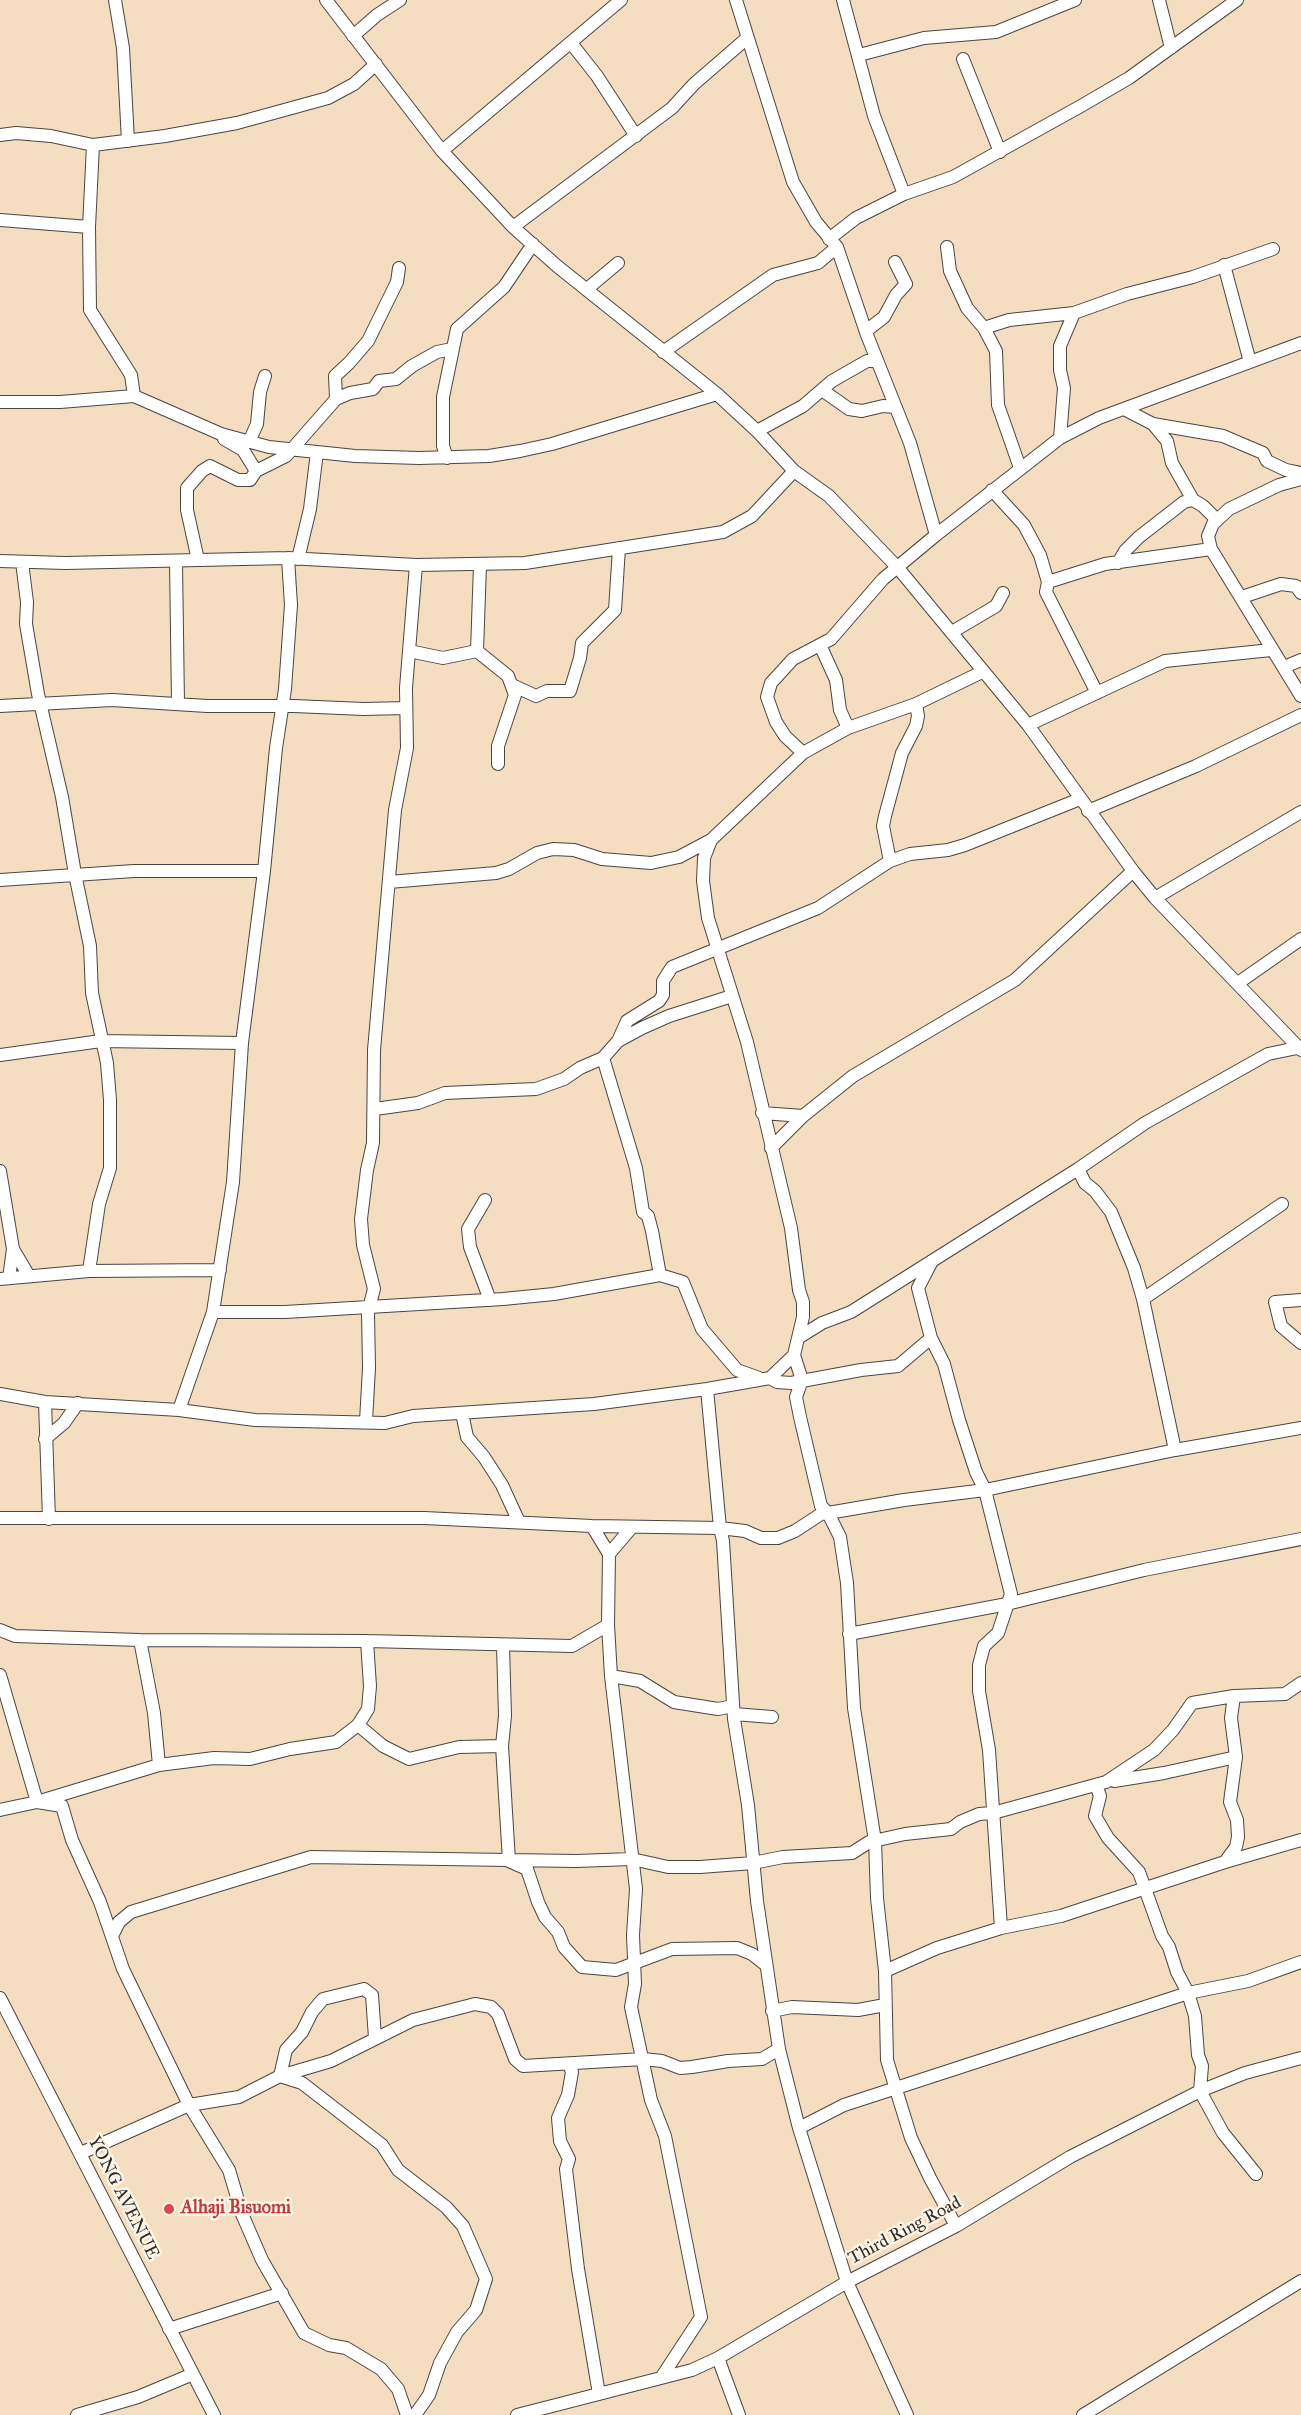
<!DOCTYPE html>
<html>
<head>
<meta charset="utf-8">
<style>
	body { margin:0 }
	canvas { display:block; background:#f5ddc1 }
</style>
</head>
<body>
<canvas width="1301" height="2415"></canvas>
<script>
const ctx = document.querySelector('canvas').getContext('2d');
ctx.lineJoin = 'round';
const toPath = rows => new Path2D(rows.map(r => 'M' + r).join(''));
function strokePath(path, color, width, dash) { ctx.strokeStyle = color; ctx.lineWidth = width; ctx.lineCap = dash ? 'butt' : 'round'; ctx.setLineDash(dash || []); ctx.stroke(path); }
function label(font, color, halo, rows, align = 'center') {
  ctx.font = font + ' "IM FELL Great Primer",serif'; ctx.lineWidth = 5; ctx.setLineDash([]); ctx.textBaseline = 'middle'; ctx.strokeStyle = halo; ctx.fillStyle = color; for (const [text, x, y, turn = 0] of rows) {
    ctx.save(); ctx.translate(x, y); ctx.rotate((+turn || 0) * Math.PI / 180); ctx.textAlign = isNaN(turn) ? turn : align; if (halo) ctx.strokeText(text, 0, 0); ctx.fillText(text, 0, 0); ctx.restore();
  }
}
const minor = toPath([
	[115,0,123,48,128,141],
	[326,0,442,151,513,227,557,266,717,394,757,431,794,471,829,496,898,568,1028,725,1133,871,1155,898,1301,1050],
	[736,0,793,182,816,222,837,247,867,335,910,443,936,535],
	[843,0,874,116,904,194],
	[1159,0,1171,48],
	[353,36,377,15,400,0],
	[571,43,597,76,636,136],
	[859,55,924,38,996,32,1075,0],
	[963,59,1000,152],
	[0,135,16,133,51,136,93,145,165,136,237,123,328,98,354,84,376,64],
	[442,151,621,0],
	[0,220,89,227,93,145],
	[89,227,90,310,131,375,134,396],
	[513,227,672,108,694,84,746,39],
	[829,239,856,218,904,194,953,177,1081,106,1129,78,1237,0],
	[947,247,950,271,967,308,984,328,996,351,998,405,1020,468],
	[1224,265,1250,362],
	[587,289,618,263],
	[984,328,1009,320,1074,313,1127,294,1193,277,1273,249],
	[866,331,884,317,896,295,906,284,895,262],
	[663,352,773,275,818,263,837,247],
	[822,390,849,409,862,411,883,406,895,407],
	[336,399,335,376,349,363,368,341,397,282,399,268],
	[0,402,60,402,134,396,221,434,269,447,355,456,419,458,489,456,520,451,552,444,717,394],
	[1124,409,1153,424,1167,441,1172,463,1193,500,1203,506,1217,520],
	[1153,424,1223,436,1263,453,1267,461,1286,470,1301,473],
	[757,431,803,406,832,381,867,361,877,361],
	[1060,438,1064,388,1060,370,1060,346,1074,313],
	[224,439,243,450,256,471],
	[249,442,257,424,260,392,265,376],
	[447,458,443,446,443,397,457,329,504,287,533,244],
	[1301,479,1279,485,1229,509,1213,524,1208,536,1211,549,1301,696],
	[992,490,1024,525,1040,555,1048,582],
	[298,559,310,509,317,452],
	[198,560,187,510,187,488,202,471,210,466,238,480,250,480,256,471,286,456,336,399,350,393,373,389,379,381,396,379,412,366,437,352,452,349],
	[0,561,65,563,288,558,416,565,525,563,723,532,752,516,794,471],
	[176,561,178,704],
	[22,562,27,602,26,624,38,694,62,797,75,874,90,946,92,993,107,1063,110,1100,110,1168,99,1204,89,1271],
	[1118,563,1125,551,1139,537,1184,502,1193,500],
	[1242,597,1281,584,1296,586,1301,593],
	[952,632,996,606,1003,593],
	[820,645,836,680,840,710,848,728],
	[409,651,443,658,477,651,480,565],
	[477,651,508,676,515,695,498,746,498,764],
	[1284,667,1301,660],
	[512,685,536,696,547,691,570,691,580,658,582,643,615,610,619,548],
	[1097,693,1046,592,1048,582,1105,564,1211,549],
	[0,706,112,700,207,706,294,706,364,709,406,708],
	[1028,725,1165,661,1271,650],
	[803,753,785,736,776,722,767,697,771,683,793,659,831,639,883,579,936,535,1060,438,1099,418,1301,343],
	[1088,811,1196,766,1301,715],
	[890,861,883,826,885,816,902,753,916,726,918,716,916,704],
	[0,880,134,871,264,871],
	[389,882,496,873,509,869,537,853,553,849,574,850,602,859,651,863,679,857,711,840,803,753,848,728,916,704,982,672],
	[1155,898,1301,812],
	[1238,983,1301,939],
	[618,1041,627,1021,659,1001,663,995,663,981,672,967,818,908,890,861,910,854,948,850,965,845,1080,799],
	[0,1055,101,1041,242,1043],
	[375,1109,418,1103,445,1093,536,1089,564,1079,580,1068,603,1058,618,1041,642,1028,669,1016,732,996],
	[762,1113,803,1116],
	[771,1148,803,1116,853,1076,1015,980,1133,871],
	[1078,1169,1085,1183,1095,1191,1111,1212,1134,1268,1143,1299,1175,1450],
	[0,1171,13,1249,9,1278],
	[485,1200,468,1229,470,1247,490,1300],
	[13,1249,29,1276],
	[932,1261,918,1288,931,1338,944,1364,959,1420,976,1472,985,1490,1011,1594,998,1633,984,1646,979,1665,979,1691,989,1750,1001,1928],
	[660,1275,683,1282,702,1329,737,1370,759,1378],
	[0,1279,89,1271,220,1270],
	[1143,1299,1282,1204],
	[1301,1300,1275,1302,1281,1326,1301,1343],
	[213,1312,285,1312,503,1299,554,1294,660,1275,652,1231,648,1216,643,1212,636,1168,603,1058],
	[798,1338,822,1323,851,1312,1078,1169,1145,1123,1268,1054,1301,1047],
	[794,1355,802,1380,796,1397,800,1417,821,1506,828,1513,840,1537,847,1583,854,1708,875,1841,877,1898,885,1971,887,2060,911,2138,930,2178,956,2226],
	[770,1378,777,1382,791,1383,861,1370,898,1366,931,1338],
	[707,1389,720,1528,723,1541,734,1719,748,1805,757,1901,779,2049,799,2128,847,2282,907,2415],
	[0,1394,45,1402,179,1410,255,1420,385,1423,413,1416,594,1404,707,1389,770,1378,794,1355,803,1317,803,1302,799,1290,791,1228,747,1042,708,918,703,881,704,858,711,840],
	[45,1402,49,1519],
	[179,1410,213,1312,233,1182,242,1043,264,871,276,748,285,689,291,605,288,558],
	[462,1413,467,1437,484,1457,502,1485,519,1522],
	[366,1421,369,1368,368,1312,374,1289,363,1245,361,1219,367,1170,373,1143,374,1050,395,810,407,748,406,688,416,565],
	[45,1439,64,1423,78,1403],
	[0,1518,424,1518,592,1526,720,1528,745,1531,761,1538,778,1538,795,1531,821,1514,828,1513,904,1500,985,1490,1175,1450,1301,1428],
	[592,1526,609,1554,608,1625,611,1676,636,1889,633,1935,635,1984,631,2007,651,2100,665,2136,701,2317,661,2378],
	[609,1554,632,1527],
	[0,1630,15,1636,140,1640,367,1641,572,1646,608,1625],
	[849,1634,1007,1604,1144,1570,1301,1539],
	[140,1640,154,1713,159,1765],
	[503,1646,505,1716,502,1746,509,1861,527,1869,538,1902,545,1917,558,1932,564,1947,582,1967,616,1970,672,1949,737,1948,752,1954,766,1965],
	[0,1675,37,1802,62,1806,72,1840,100,1902,123,1969,189,2105,229,2170,242,2214,262,2260,304,2333,329,2345,346,2348,381,2369,398,2389,407,2415],
	[611,1676,640,1681,674,1702,718,1709,733,1706],
	[734,1714,772,1717],
	[358,1725,383,1746,409,1759,459,1747,502,1746],
	[1114,1781,1164,1773,1236,1757],
	[1096,1785,1100,1796,1095,1816,1108,1838,1139,1872,1162,1936,1169,1947,1177,1972,1188,1993,1195,2016,1198,2055,1202,2066,1200,2091,1223,2133,1256,2174],
	[0,1810,37,1802,159,1765,214,1758,250,1759,290,1749,336,1742,358,1725,368,1709,370,1686,367,1641],
	[1225,1862,1236,1847,1238,1837,1237,1820,1230,1802,1236,1757,1231,1718,1234,1696],
	[112,1936,119,1922,131,1912,311,1857,576,1861,632,1859,668,1867,700,1867,753,1863,783,1857,852,1853,869,1842,905,1834,951,1829,960,1822,979,1814,993,1813,1106,1782,1154,1750,1173,1730,1192,1703,1234,1696,1285,1694,1301,1683],
	[885,1971,937,1948,1001,1928,1061,1916,1225,1862,1301,1840],
	[0,1998,214,2415],
	[772,2011,792,2007,858,2010,885,2005],
	[375,2038,372,1995,364,1989,323,1999,312,2012,302,2032,286,2050,280,2076,302,2083,382,2145,398,2170,446,2207,463,2226,486,2279,476,2310,457,2332,440,2363,429,2395,415,2415],
	[569,2064,572,2072,568,2095,558,2118,560,2141,569,2159,566,2169,578,2269,599,2394],
	[799,2128,844,2105,1188,1993,1248,1981,1301,1962],
	[81,2153,189,2105,239,2097,280,2076,331,2061,413,2020,475,2004,491,2007,498,2014,515,2059,523,2066,643,2059,662,2061,680,2068,692,2067,728,2061,762,2059,779,2049],
	[169,2329,282,2293],
	[718,2358,739,2415],
	[77,2415,138,2397,193,2374],
	[517,2415,692,2370,718,2358,847,2282,956,2226,1070,2157,1200,2091,1245,2073,1301,2058],
	[1083,2415,1301,2281]
]);
strokePath(minor, '#494642', 14);
strokePath(minor, '#fff', 12);
for (const [x, y, r, color] of [
	[169,2209,6,"#e0444e"]
]) { const dot = new Path2D(); dot.arc(x, y, r, 0, 2 * Math.PI); ctx.fillStyle = color; ctx.fill(dot); strokePath(dot, '#fcf5e5', 2); }
label('18px', '#2b2b2b', '#fcf5e5', [
	["YONG AVENUE",123,2198,63],
	["Third Ring Road",905,2231,-28]
]);
label('bold 18px', '#be3a42', '#fcf5e5', [
	["Alhaji Bisuomi",181,2209]
], 'left');
</script>
</body>
</html>
